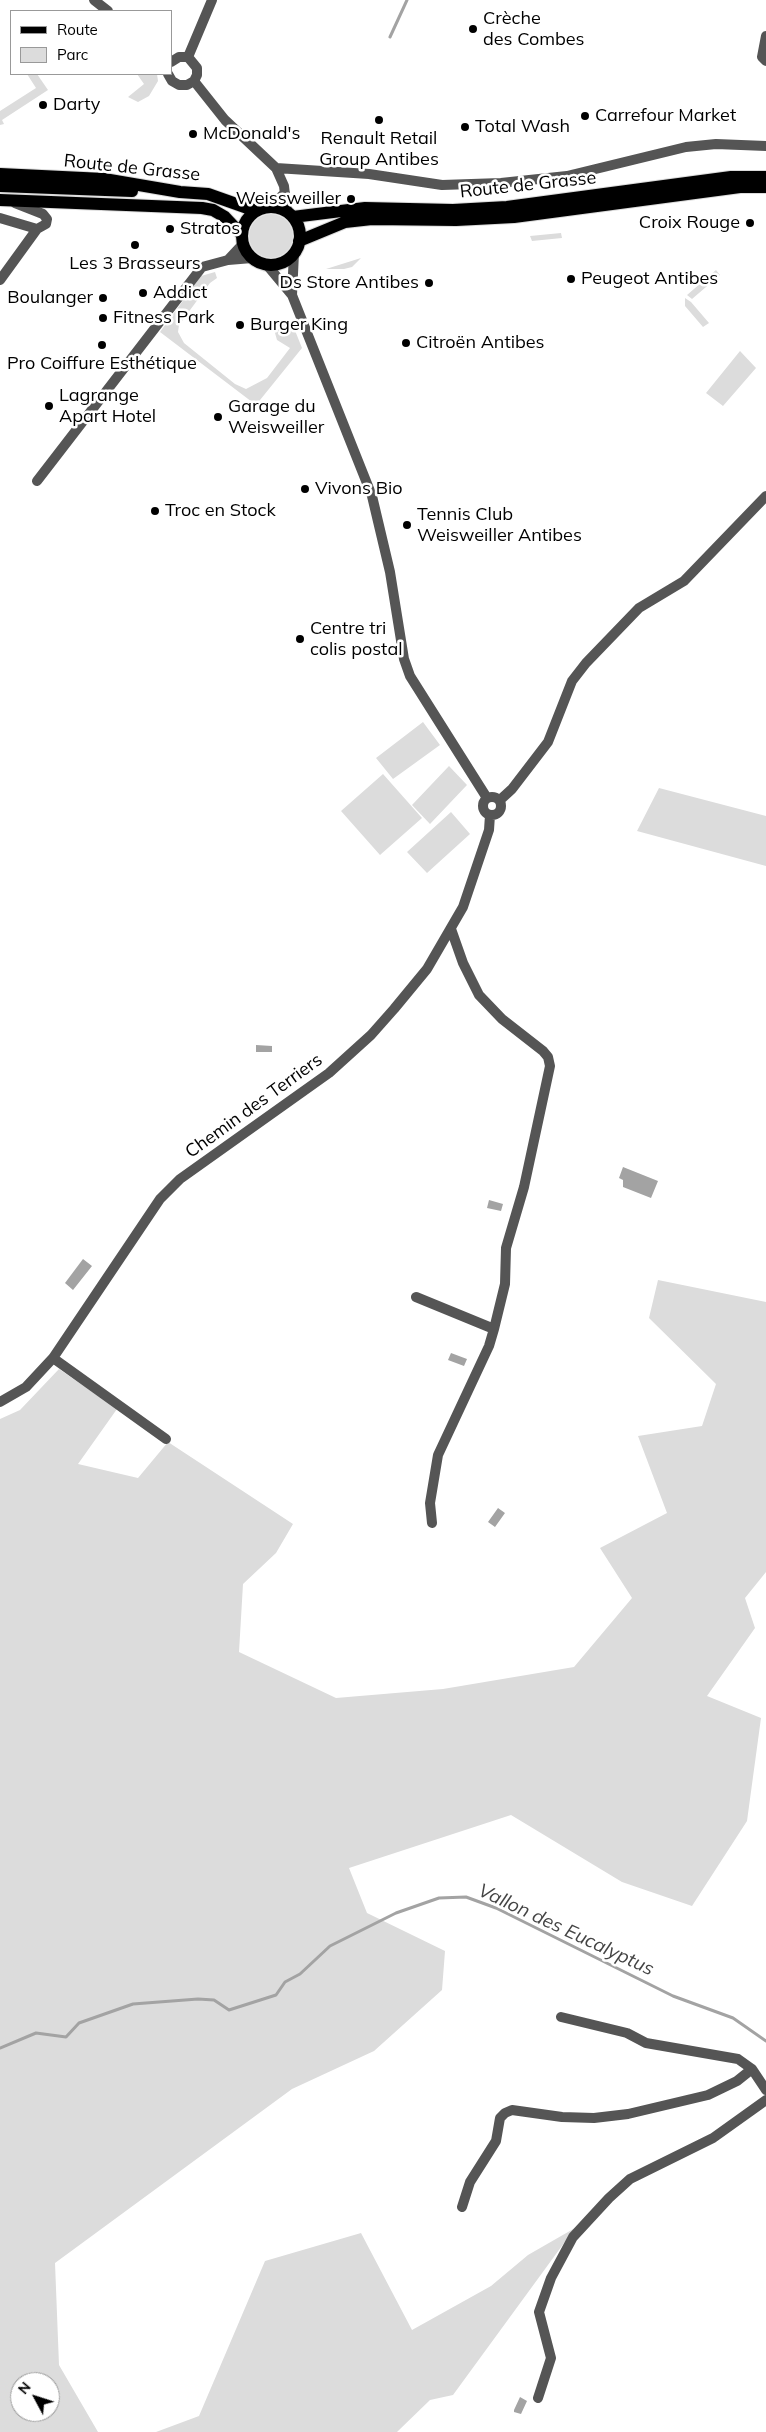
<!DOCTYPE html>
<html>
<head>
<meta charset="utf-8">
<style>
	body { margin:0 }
	#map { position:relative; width:766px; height:2432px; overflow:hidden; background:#fff; font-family:Mulish,sans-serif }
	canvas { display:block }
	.legend { position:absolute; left:10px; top:10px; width:162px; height:65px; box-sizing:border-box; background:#fff; border:1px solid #999; margin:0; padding:6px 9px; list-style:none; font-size:15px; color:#000 }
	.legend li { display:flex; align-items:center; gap:10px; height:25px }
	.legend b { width:25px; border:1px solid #999 }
	.north { position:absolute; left:10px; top:2372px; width:50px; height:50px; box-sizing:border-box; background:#fff; border:1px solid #999; border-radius:50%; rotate:310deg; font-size:14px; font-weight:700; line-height:20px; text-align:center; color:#000 }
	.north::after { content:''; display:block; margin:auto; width:18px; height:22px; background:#000; clip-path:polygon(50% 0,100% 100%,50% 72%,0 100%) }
</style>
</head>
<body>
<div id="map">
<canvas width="766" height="2432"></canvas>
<ul class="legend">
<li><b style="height:6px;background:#000"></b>Route</li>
<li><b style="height:14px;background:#dcdcdc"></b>Parc</li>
</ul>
<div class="north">N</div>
</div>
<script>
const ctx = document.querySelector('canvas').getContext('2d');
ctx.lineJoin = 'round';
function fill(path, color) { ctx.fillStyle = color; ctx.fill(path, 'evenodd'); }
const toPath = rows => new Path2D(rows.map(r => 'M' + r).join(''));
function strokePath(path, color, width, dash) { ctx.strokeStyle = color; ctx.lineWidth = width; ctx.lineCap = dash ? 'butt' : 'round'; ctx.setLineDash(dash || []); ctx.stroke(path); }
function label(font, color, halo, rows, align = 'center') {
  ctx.font = font + ' Mulish,sans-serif'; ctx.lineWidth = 5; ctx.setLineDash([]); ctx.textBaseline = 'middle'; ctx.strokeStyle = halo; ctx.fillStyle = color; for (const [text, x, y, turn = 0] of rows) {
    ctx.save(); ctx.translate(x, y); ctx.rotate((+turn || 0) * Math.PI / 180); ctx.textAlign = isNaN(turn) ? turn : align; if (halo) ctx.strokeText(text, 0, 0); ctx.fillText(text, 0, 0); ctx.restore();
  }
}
fill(toPath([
	[27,74,37,74,48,90,2,120,4,124,0,125,0,111,36,88],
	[137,74,157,74,158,81,149,96,138,102,128,97,144,84],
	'249 236a22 22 0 1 1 44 0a22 22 0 1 1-44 0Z',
	[561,233,562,238,532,241,530,236],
	[361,258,352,267,344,269,326,269],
	[716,270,720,275,692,299,687,295],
	[215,272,217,278,210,283,179,325,178,332,184,343,235,384,246,389,267,378,290,348,277,340,275,333,279,325,292,323,302,348,256,405,160,332,201,276],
	[685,298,691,302,709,323,703,327,685,306],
	[740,351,756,368,723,406,706,393],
	[423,722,440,745,393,779,376,758],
	[449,766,467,785,430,824,412,805],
	[383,774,422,818,380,855,341,811],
	[659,788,766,816,766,866,637,831],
	[451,812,470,834,427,873,407,852],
	[658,1280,766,1302,766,1572,745,1598,755,1628,707,1696,761,1718,747,1821,692,1906,622,1882,511,1815,349,1868,367,1913,445,1951,442,1990,374,2051,292,2089,55,2263,59,2365,98,2432,0,2432,0,1419,20,1410,59,1369,117,1409,78,1464,138,1478,168,1442,293,1524,276,1553,243,1584,239,1652,336,1698,443,1689,574,1667,632,1598,600,1548,667,1513,638,1436,702,1426,716,1384,649,1318],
	[20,2382,50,2382,50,2412,20,2412],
	[575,2228,453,2395,430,2400,397,2432,156,2432,199,2416,265,2261,361,2233,412,2330,491,2286,528,2255]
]), '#dcdcdc');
fill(toPath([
	[256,1045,272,1046,272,1052,256,1052],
	[623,1167,658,1181,651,1198,623,1187,623,1180,619,1178],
	[489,1200,503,1204,501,1211,487,1208],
	[83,1259,92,1266,73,1290,65,1283],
	[451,1353,467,1359,464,1366,448,1360],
	[498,1508,505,1513,495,1527,488,1522],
	[520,2397,527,2401,521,2414,514,2412,514,2410]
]), '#a3a3a3');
strokePath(toPath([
	[390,37,407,0],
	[0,2048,36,2033,66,2037,79,2023,133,2004,198,1999,214,2000,229,2010,276,1995,285,1982,300,1974,330,1946,396,1913,439,1898,466,1897,496,1908,673,1996,733,2018,766,2041]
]), '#a3a3a3', 3);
const primary = toPath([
	[0,174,104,179,180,192,208,194,256,211],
	[0,186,132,191],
	[0,200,202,208,213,210,225,217,242,235],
	'242 236a29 29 0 1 1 58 0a29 29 0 1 1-58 0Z',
	[293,217,365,208,453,210,507,207,731,177,766,177],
	[299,241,345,222,372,219,456,220,514,217,740,187,766,187]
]);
strokePath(primary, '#dbdbdb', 14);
strokePath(toPath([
	[94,0,108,11],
	[766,36,762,57,766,61],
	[188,57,212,0],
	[168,74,172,81,179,85,187,85,194,81,197,75,197,68,188,57,179,57,171,62],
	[194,81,225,120,276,168,284,186,287,212],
	[276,168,369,174,442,185,501,183,567,176,686,147,716,144,766,146],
	[270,207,285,193],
	[0,218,37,229],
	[228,260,243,244],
	[267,265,292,295,372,496,390,572,404,659,410,676,487,798],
	[0,280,37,229,46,224,47,219,43,214,15,203],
	[292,295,294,253],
	[37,481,202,267,228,260,252,258],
	'483 806a9 9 0 1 1 18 0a9 9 0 1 1-18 0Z',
	[500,800,512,789,548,742,572,681,586,663,639,608,684,581,766,496],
	[416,1297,494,1329],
	[53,1358,166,1439],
	[0,1402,26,1387,53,1358,160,1199,180,1179,329,1073,371,1035,394,1009,427,969,463,907,489,830,490,815],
	[432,1523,430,1503,438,1455,489,1346,494,1329,505,1284,506,1248,524,1187,550,1066,548,1057,543,1051,502,1019,479,995,463,963,451,929],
	[561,2017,627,2033,646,2043,738,2059,752,2069,766,2090],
	[462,2207,470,2182,496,2141,500,2118,505,2113,512,2110,562,2117,594,2118,628,2114,708,2095,737,2081,752,2069],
	[538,2398,551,2358,539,2312,551,2278,573,2237,609,2198,630,2179,713,2138,766,2100]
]), '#555', 10);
strokePath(primary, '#000', 12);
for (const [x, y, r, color] of [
	[473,29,5,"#000"],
	[43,105,5,"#000"],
	[585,116,5,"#000"],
	[379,120,5,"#000"],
	[465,127,5,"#000"],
	[193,134,5,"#000"],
	[351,199,5,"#000"],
	[750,223,5,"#000"],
	[170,229,5,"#000"],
	[135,245,5,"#000"],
	[571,279,5,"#000"],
	[429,283,5,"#000"],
	[143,293,5,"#000"],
	[103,298,5,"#000"],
	[103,318,5,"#000"],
	[240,325,5,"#000"],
	[406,343,5,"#000"],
	[102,345,5,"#000"],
	[49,406,5,"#000"],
	[218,417,5,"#000"],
	[305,489,5,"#000"],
	[155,511,5,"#000"],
	[407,525,5,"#000"],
	[300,639,5,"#000"]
]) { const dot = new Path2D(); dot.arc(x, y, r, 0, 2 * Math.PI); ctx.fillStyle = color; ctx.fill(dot); strokePath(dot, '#fff', 2); }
label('18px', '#000', '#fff', [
	["Crèche",483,19],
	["des Combes",483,40],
	["Darty",53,105],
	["Carrefour Market",595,116],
	["Total Wash",475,127],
	["McDonald's",203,134],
	["Renault Retail",379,139,"center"],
	["Group Antibes",379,160,"center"],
	["Weissweiller",341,199,"right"],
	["Croix Rouge",740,223,"right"],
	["Stratos",180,229],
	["Les 3 Brasseurs",135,264,"center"],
	["Peugeot Antibes",581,279],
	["Ds Store Antibes",419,283,"right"],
	["Addict",153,293],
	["Boulanger",93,298,"right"],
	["Fitness Park",113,318],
	["Burger King",250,325],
	["Citroën Antibes",416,343],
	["Pro Coiffure Esthétique",102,364,"center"],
	["Lagrange",59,396],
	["Apart Hotel",59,417],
	["Garage du",228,407],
	["Weisweiller",228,428],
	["Vivons Bio",315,489],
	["Troc en Stock",165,511],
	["Tennis Club",417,515],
	["Weisweiller Antibes",417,536],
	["Centre tri",310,629],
	["colis postal",310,650]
], 'left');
label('18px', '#000', '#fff', [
	["Route de Grasse",132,168,6],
	["Route de Grasse",528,185,-6],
	["Chemin des Terriers",254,1106,-36]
]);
label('italic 19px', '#444', '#fff', [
	["Vallon des Eucalyptus",566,1930,25]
]);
</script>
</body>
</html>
